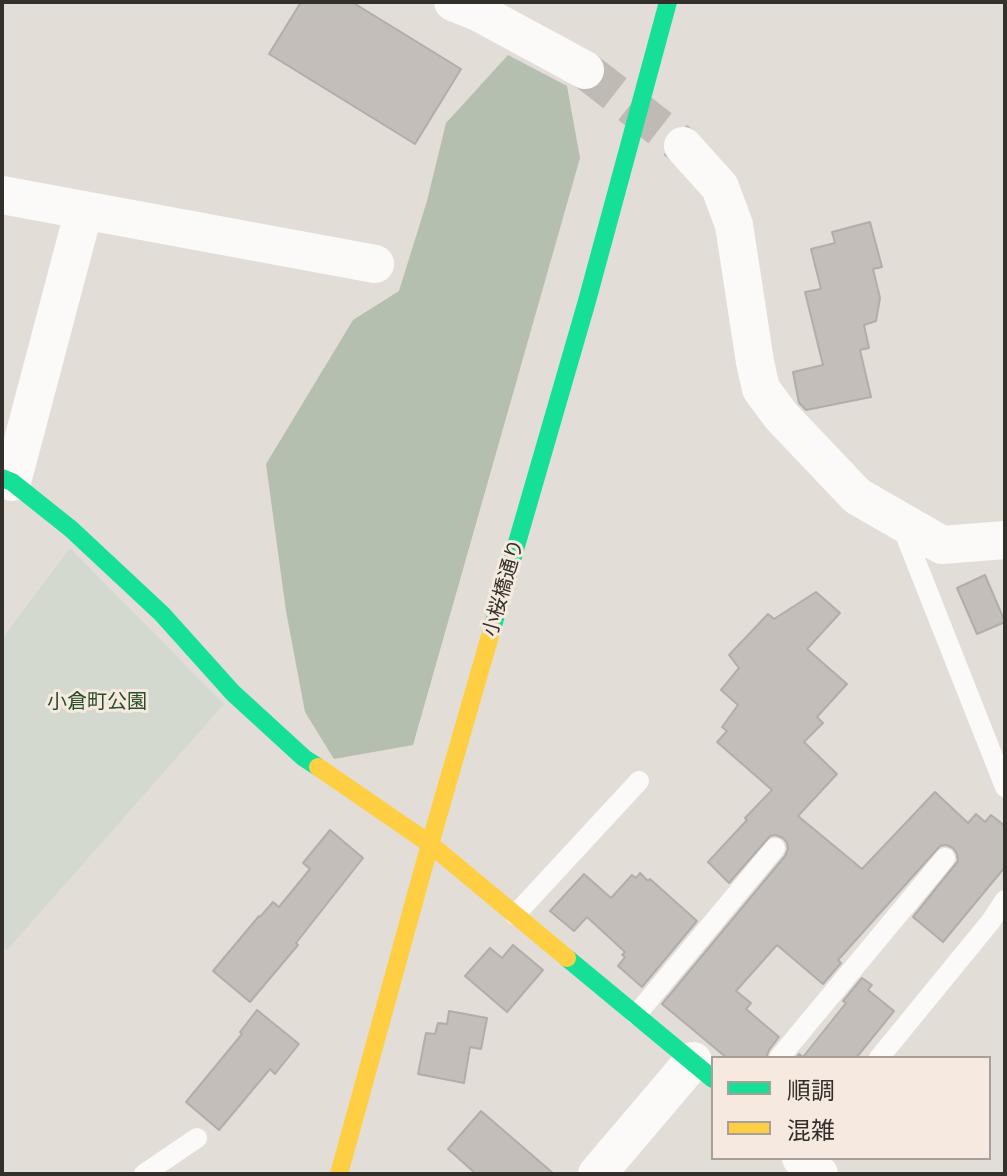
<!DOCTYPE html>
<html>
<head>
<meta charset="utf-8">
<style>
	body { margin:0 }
	#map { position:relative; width:1007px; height:1176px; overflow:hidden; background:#e3ddd8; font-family:"IBM Plex Sans","Noto Sans JP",sans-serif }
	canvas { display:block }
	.frame { position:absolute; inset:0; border:4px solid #332f2b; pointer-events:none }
	.legend { position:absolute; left:711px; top:1056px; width:280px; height:104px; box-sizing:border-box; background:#f6eae0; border:2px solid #a89f98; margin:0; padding:10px 14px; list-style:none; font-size:24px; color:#332f2b }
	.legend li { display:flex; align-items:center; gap:16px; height:40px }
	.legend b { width:40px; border:2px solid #a89f98 }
</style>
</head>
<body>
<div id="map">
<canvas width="1007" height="1176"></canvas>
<div class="frame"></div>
<ul class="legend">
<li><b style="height:10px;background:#16e098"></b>順調</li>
<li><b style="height:10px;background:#ffcf43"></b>混雑</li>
</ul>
</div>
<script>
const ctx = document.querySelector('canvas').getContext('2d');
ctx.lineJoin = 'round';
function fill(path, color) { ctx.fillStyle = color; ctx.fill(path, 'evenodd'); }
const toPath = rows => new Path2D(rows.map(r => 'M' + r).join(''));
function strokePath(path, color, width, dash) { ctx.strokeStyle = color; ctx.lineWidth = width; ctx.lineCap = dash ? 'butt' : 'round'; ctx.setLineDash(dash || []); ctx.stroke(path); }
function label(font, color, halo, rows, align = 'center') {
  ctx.font = font + ' "IBM Plex Sans","Noto Sans JP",sans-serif'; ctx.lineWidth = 6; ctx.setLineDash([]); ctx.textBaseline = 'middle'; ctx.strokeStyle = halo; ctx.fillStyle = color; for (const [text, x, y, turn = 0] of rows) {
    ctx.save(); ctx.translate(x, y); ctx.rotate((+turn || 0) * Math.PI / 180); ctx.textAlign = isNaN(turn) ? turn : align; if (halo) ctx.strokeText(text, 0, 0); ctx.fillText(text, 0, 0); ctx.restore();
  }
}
fill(toPath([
	[70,548,224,704,7,950,2,946,2,639]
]), '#d3d9ce');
fill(toPath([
	[508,55,567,86,580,158,413,745,334,759,305,712,286,611,266,464,353,320,399,291,427,201,446,123]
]), '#b4bfaf');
const building = toPath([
	[301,2,352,2,461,69,415,144,269,54,301,2],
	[870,222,882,267,873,269,880,298,876,321,864,325,869,348,860,350,871,397,806,410,799,403,793,372,823,365,805,292,821,289,811,249,835,243,832,232,870,222],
	[985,575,1005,622,977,634,957,588,985,575],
	[816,592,840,613,807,649,847,684,817,717,823,723,804,742,837,774,798,816,862,869,935,792,968,823,976,814,985,822,991,815,1005,826,1005,867,943,942,913,917,958,861,957,854,953,848,946,845,940,846,838,960,841,963,823,984,777,945,736,991,751,1003,746,1009,779,1037,769,1050,766,1058,727,1058,662,1004,785,856,788,849,787,843,783,838,776,835,770,836,729,883,708,862,747,820,745,818,772,790,717,742,727,731,722,727,738,705,721,690,739,668,729,655,768,614,774,619,816,592],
	[330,830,363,858,296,943,298,945,250,1002,213,971,259,916,260,917,273,902,279,907,310,869,303,863,330,830],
	[640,873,648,881,650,879,697,921,642,987,618,966,625,957,622,955,625,952,587,917,574,931,550,911,584,874,611,898,632,875,636,878,640,873],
	[513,945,543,970,507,1012,465,976,490,948,502,958,513,945],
	[862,978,872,985,868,990,894,1011,856,1058,796,1058,799,1054,803,1057,846,1003,843,1001,862,978],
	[257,1010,299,1044,275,1074,270,1069,219,1130,186,1102,242,1034,240,1032,257,1010],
	[449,1011,487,1018,481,1049,470,1047,464,1083,418,1074,426,1033,435,1034,438,1023,447,1024,449,1011],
	[481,1111,554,1174,476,1174,448,1149,481,1111]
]);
fill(building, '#c3beba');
strokePath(building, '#b2ada9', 2);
strokePath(toPath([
	[585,70,683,146]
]), '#c0bab5', 38, [38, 19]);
strokePath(toPath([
	[901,524,1005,787],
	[515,915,639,781],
	[636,1015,775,848],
	[779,1058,945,858],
	[879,1058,991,921,1005,900],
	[144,1174,197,1138]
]), '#fbfaf9', 20);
strokePath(toPath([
	[453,2,478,12,585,70],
	[683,146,720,187,734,225,755,362,761,389,781,416,857,496,942,545,1005,540],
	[2,195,375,264],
	[12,482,84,210],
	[801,1158,819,1174],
	[597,1174,693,1061]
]), '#fbfaf9', 38);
strokePath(toPath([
	[2,478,12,482,71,529,162,614,233,693,304,758,318,767],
	[492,629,587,301,668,2],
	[567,958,713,1079]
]), '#16e098', 18);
strokePath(toPath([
	[318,767,430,844,567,958],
	[339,1174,430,844,492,629]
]), '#ffcf43', 18);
label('20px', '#332f2b', '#f6eae0', [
	["小桜橋通り",504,588,-74]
]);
label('20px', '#2a4e29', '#f6eae0', [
	["小倉町公園",97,702]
]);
</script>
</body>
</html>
